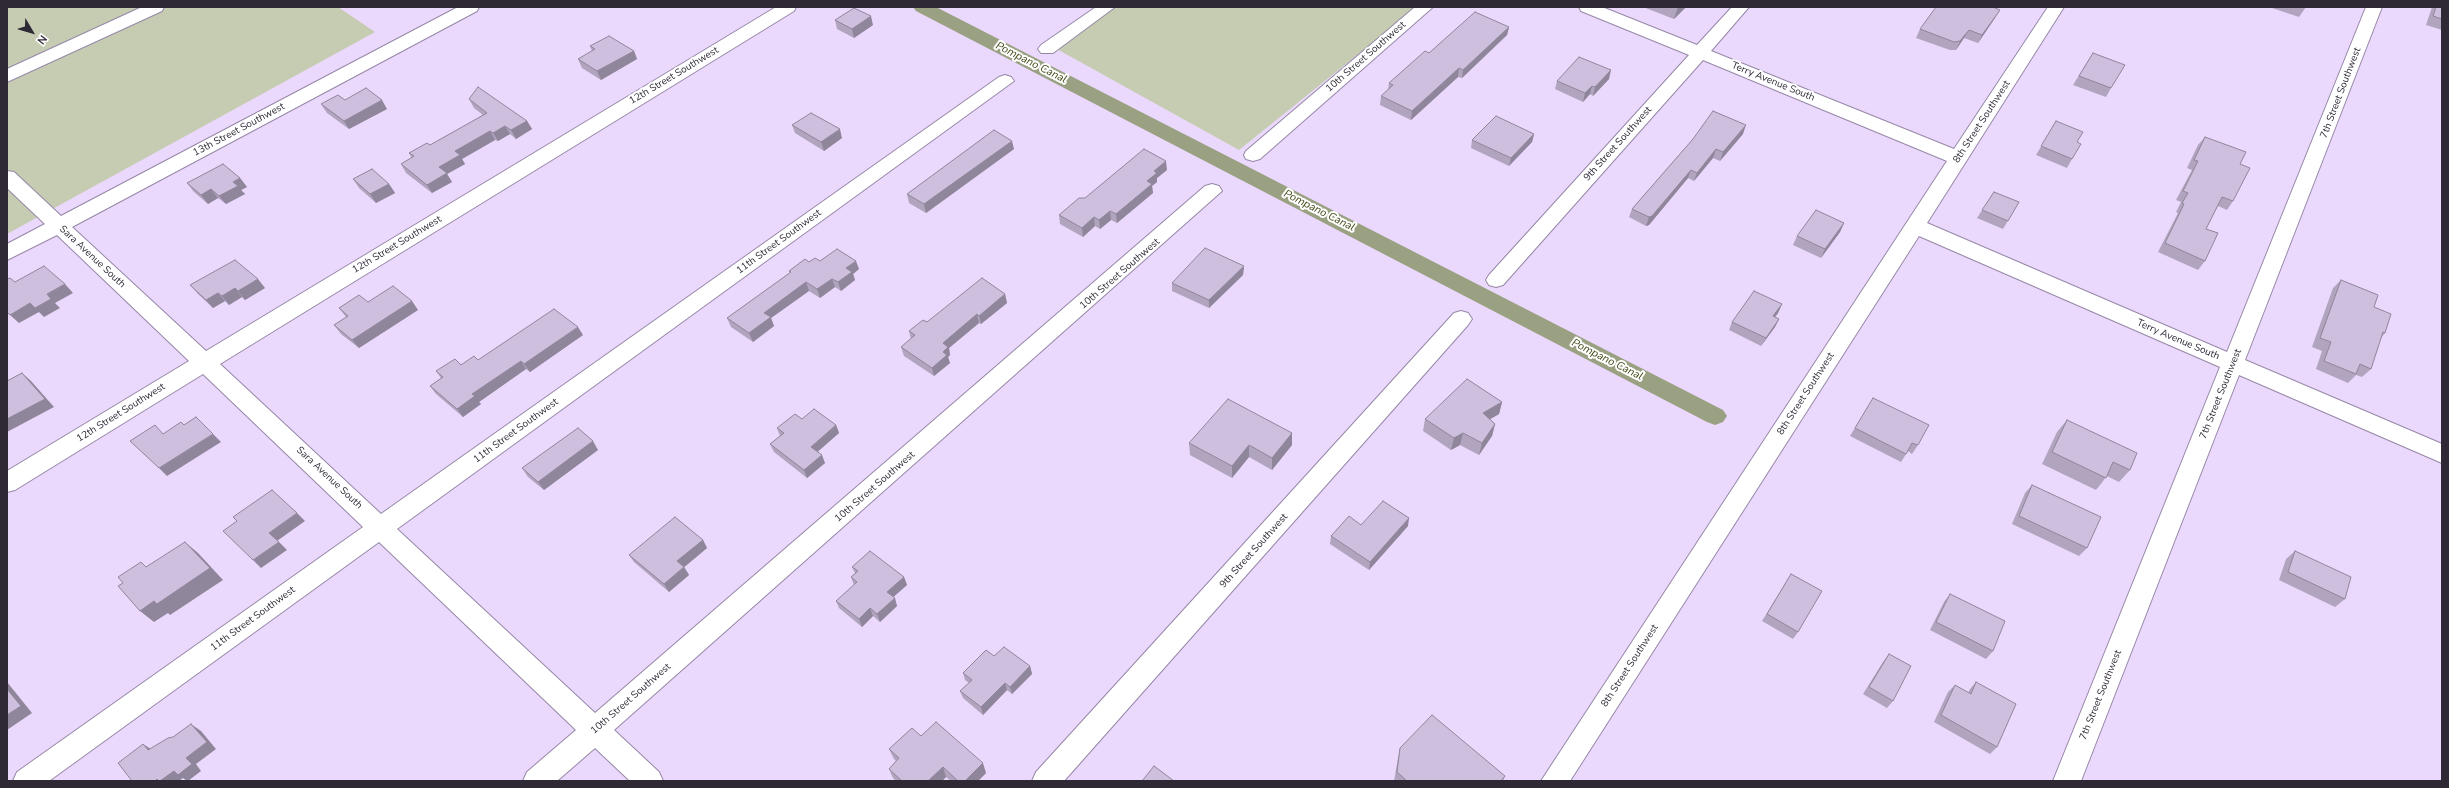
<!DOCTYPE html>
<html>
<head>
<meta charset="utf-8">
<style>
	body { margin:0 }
	#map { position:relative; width:2449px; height:788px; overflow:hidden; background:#ead9fc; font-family:"Nunito Sans",sans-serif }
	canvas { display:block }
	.frame { position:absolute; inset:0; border:8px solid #2f2936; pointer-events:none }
	.north { position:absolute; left:12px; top:12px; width:40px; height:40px; -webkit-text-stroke:3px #fff; paint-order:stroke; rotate:128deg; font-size:11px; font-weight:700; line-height:16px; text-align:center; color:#2f2936 }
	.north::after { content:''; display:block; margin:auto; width:14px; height:18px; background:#2f2936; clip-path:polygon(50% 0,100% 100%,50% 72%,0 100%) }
</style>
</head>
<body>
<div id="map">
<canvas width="2449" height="788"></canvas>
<div class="frame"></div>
<div class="north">N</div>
</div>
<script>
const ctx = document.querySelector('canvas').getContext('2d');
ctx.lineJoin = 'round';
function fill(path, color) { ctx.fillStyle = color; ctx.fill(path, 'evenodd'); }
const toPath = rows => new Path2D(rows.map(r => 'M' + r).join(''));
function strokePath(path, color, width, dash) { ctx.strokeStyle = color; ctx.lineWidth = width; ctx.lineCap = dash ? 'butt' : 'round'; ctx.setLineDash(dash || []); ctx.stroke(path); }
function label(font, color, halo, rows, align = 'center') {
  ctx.font = font + ' "Nunito Sans",sans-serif'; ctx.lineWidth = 4; ctx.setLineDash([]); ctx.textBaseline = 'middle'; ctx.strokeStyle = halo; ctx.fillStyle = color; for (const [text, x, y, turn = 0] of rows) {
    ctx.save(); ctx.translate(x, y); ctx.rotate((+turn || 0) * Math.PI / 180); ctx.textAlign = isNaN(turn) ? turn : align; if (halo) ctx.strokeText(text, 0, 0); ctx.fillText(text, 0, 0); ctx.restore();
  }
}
fill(toPath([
	[7,7,338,7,375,32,7,234],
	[1098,7,1417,7,1239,150,1046,43]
]), '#c6ccb2');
fill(toPath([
	[913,7,936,7,1723,410,1727,416,1723,422,1715,425,1707,422,916,11,913,7]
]), '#9aa082');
const street = toPath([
	[142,7,164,7,162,11,7,82,7,69,142,7],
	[458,7,479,7,477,11,72,227,206,351,776,7,796,7,794,11,220,364,381,514,999,77,1005,75,1011,77,1014,81,397,529,595,713,1205,186,1212,184,1219,186,1222,191,614,730,659,772,663,781,630,781,595,748,557,781,523,781,527,772,576,730,379,542,49,781,13,781,17,772,363,527,203,374,15,490,7,492,7,471,189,361,57,235,7,260,7,244,45,224,7,188,7,171,14,172,61,216,458,7],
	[1096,7,1115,7,1053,53,1041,53,1038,49,1041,45,1096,7],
	[1415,7,1433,7,1260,159,1253,161,1246,159,1244,155,1246,151,1415,7],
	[1579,7,1602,7,1697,45,1732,7,1749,7,1711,51,1954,149,2048,7,2064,7,1927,223,2227,352,2366,7,2382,7,2245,360,2442,444,2442,463,2239,375,2081,781,2053,781,2220,367,1919,236,1570,781,1541,781,1947,161,1703,60,1503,285,1496,287,1489,285,1486,280,1489,275,1689,55,1581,11,1579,7],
	[1461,311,1468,313,1472,319,1468,325,1064,781,1032,781,1036,772,1454,313,1461,311]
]);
strokePath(street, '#9687a7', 2);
fill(street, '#fff');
fill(toPath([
	[1643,7,1686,7,1674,19],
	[2269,7,2306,7,2299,17],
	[2432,7,2442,7,2442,30,2426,25],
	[1995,18,1978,43,1964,38,1956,50,1950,50,1916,38,1920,29],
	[835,20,873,25,854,38,837,29],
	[1509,27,1507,35,1462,78,1458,77,1411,120,1380,105,1381,96,1388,90,1389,83,1429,53],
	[590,46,634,51,637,59,601,80,582,68,578,59,592,51],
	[2093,53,2111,88,2106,97,2073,85],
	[1609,79,1593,96,1590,94,1583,102,1555,89,1557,81],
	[469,99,527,121,532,129,516,139,510,134,498,141,495,140,462,159,465,164,447,174,452,182,432,193,406,173,401,164,412,158,409,153,430,145,483,115,474,108],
	[345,100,387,109,349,129,327,113,321,104],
	[2056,121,2077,142,2072,159,2067,168,2036,155],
	[792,125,842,138,824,151,795,133],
	[1534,134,1532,142,1509,166,1471,148,1472,140],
	[1743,134,1720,161,1713,158,1694,181,1688,178,1649,225,1646,226,1629,217,1632,209,1693,139],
	[2205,137,2240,164,2233,201,2227,210,2218,206,2206,229,2205,261,2198,270,2158,252,2178,213,2176,212,2181,202,2176,200,2192,170,2187,168,2198,145],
	[1014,149,926,213,909,203,907,194],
	[1167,170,1157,178,1157,182,1152,186,1153,193,1117,223,1111,220,1100,229,1095,226,1083,237,1060,224,1059,215],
	[240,178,247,187,241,190,245,194,226,204,218,198,208,204,194,192,187,183],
	[353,179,389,184,395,193,376,203,359,188],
	[1994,192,2019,202,2003,229,1977,218],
	[1844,223,1840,232,1821,258,1793,245,1797,236],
	[820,261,859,269,853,274,855,280,841,291,835,287,820,298,809,291,771,318,774,326,753,342,731,327,727,318,790,273,789,271,809,262],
	[1244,266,1243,275,1209,308,1172,291,1172,283],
	[2341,280,2385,333,2381,338,2371,369,2362,377,2356,375,2348,383,2316,369,2322,351,2312,347,2333,288],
	[190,285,265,288,245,300,242,297,229,305,225,301,213,308,198,294],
	[1005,294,1007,303,981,324,979,323,949,348,950,355,948,357,950,363,934,376,904,356,901,347,911,339,909,331,927,322],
	[368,302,418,310,359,348,341,334,334,325,346,317,339,308],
	[1782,304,1778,313,1775,317,1779,319,1775,327,1761,346,1729,330,1732,322],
	[583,335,530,372,526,369,479,402,481,404,463,417,436,394,430,386,441,378,436,371,478,360],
	[1873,398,1918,445,1912,454,1908,451,1901,462,1850,436],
	[1502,402,1499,414,1490,419,1495,424,1492,436,1479,455,1460,445,1451,450,1423,431,1425,419],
	[802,419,836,425,839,433,817,452,825,463,807,478,774,452,770,444,780,436,777,428],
	[2067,420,2130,470,2119,482,2107,476,2096,490,2042,464,2057,432],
	[1189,443,1292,445,1272,470,1249,457,1232,478,1190,455],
	[598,450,544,490,528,477,522,468],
	[2032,485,2087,548,2079,556,2012,524,2025,493],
	[1361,525,1408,526,1369,570,1330,544,1331,536],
	[703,540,707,548,684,567,689,575,669,592,634,562,629,555],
	[2295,551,2345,599,2335,607,2279,580,2286,559],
	[852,567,904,577,907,585,893,597,897,606,880,622,873,616,862,627,839,608,836,601,854,585,851,577,855,573],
	[1791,574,1798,632,1793,639,1762,621],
	[1950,594,1993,651,1986,659,1930,630,1944,602],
	[1889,654,1893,701,1887,708,1863,694,1883,662],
	[994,656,1030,666,1032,674,1012,694,1007,690,983,715,963,698,960,691,969,683,965,680,963,673],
	[1976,682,1997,747,1990,754,1934,722,1948,692,1955,685,1968,693,1970,689],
	[921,736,986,773,978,781,951,781,946,777,942,781,896,781,893,778,889,769,896,761,894,759,889,749],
	[1400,748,1505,776,1503,781,1394,781,1398,758]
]), '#b0a4be');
fill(toPath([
	[1678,7,1686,7,1674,19],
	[2000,10,1995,18,1978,43,1982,35],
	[871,16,873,25,854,38,852,29],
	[1509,27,1507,35,1462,78,1463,70],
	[1969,30,1964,38,1956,50,1960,41],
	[634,51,637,59,601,80,597,71],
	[1459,68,1458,77,1411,120,1412,111],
	[1611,70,1609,79,1593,96,1595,87],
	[1592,86,1590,94,1583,102,1585,93],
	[382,100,387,109,349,129,344,121],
	[527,121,532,129,516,139,511,130],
	[1746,125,1743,134,1720,161,1723,152],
	[505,126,510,134,498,141,493,133],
	[840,129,842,138,824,151,821,142],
	[490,131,495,140,462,159,465,164,447,174,452,182,432,193,427,185,439,167,455,151],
	[1534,134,1532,142,1509,166,1511,158],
	[1012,141,1014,149,926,213,924,204],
	[1716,149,1713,158,1694,181,1697,173],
	[1166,161,1167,170,1157,178,1157,182,1152,186,1153,193,1117,223,1116,214,1154,171],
	[1691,170,1688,178,1649,225,1646,226,1649,217],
	[240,178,247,187,241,190,245,194,226,204,219,196,233,182],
	[389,184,395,193,376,203,370,194],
	[211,189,218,198,208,204,201,195],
	[1110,211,1111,220,1100,229,1099,220],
	[1094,217,1095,226,1083,237,1082,228],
	[1844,223,1840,232,1821,258,1825,249],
	[856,261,859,269,853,274,855,280,841,291,838,282,846,268],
	[1244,266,1243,275,1209,308,1209,300],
	[258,279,265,288,245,300,238,291],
	[832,279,835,287,820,298,817,289],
	[806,282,809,291,771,318,774,326,753,342,749,333,764,313],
	[65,284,73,293,55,303,60,308,44,317,35,308,47,294],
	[235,288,242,297,229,305,222,296],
	[218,293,225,301,213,308,206,300],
	[1005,294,1007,303,981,324,979,316],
	[412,301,418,310,359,348,352,340],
	[30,303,39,312,19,323,10,315],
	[1782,304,1778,313,1769,325,1773,316],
	[977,314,979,323,949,348,950,355,948,357,950,363,934,376,932,368,943,352,943,343],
	[1779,319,1775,327,1761,346,1766,338],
	[578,327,583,335,530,372,524,364],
	[521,361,526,369,479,402,481,404,463,417,457,409,472,394],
	[22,373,31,381,54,407,7,432,7,419],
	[1502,402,1499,414,1480,425,1483,413],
	[1495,424,1492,436,1479,455,1482,443],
	[836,425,839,433,814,455,811,447],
	[1292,433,1292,445,1272,470,1272,458],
	[1463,433,1460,445,1451,450,1454,438],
	[213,434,221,442,167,476,159,468],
	[593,441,598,450,544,490,538,482],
	[1249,445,1249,457,1232,478,1232,466],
	[822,455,825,463,807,478,804,470],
	[297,513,305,521,277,541,269,533],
	[1409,518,1408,526,1369,570,1370,562],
	[703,540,707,548,682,569,677,561],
	[185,542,198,553,223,580,170,615,168,613,154,622,140,611],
	[279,542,287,550,261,568,253,560],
	[684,567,689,575,669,592,664,584],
	[904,577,907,585,890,600,887,592],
	[895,598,897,606,880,622,877,614],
	[870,608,873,616,862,627,859,619],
	[1030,666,1032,674,1012,694,1010,687],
	[7,682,32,713,7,730],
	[1005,683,1007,690,983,715,981,707],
	[191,724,201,731,216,749,196,764,201,771,188,781,187,781,183,778,179,781,155,781,186,758],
	[143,744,154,751,148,750],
	[983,763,986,773,978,781,965,781],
	[943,767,946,777,942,781,928,781]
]), '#90869b');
const building = toPath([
	[1936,7,1993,7,2000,10,1982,35,1969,30,1960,41,1954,42,1920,29,1936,7],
	[2436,7,2442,7,2442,19,2433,16,2436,7],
	[854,8,871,16,852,29,835,20,854,8],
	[1475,12,1509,27,1463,70,1459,68,1412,111,1381,96,1393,85,1389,83,1425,51,1429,53,1475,12],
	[609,36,634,51,597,71,578,59,595,49,590,46,609,36],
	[2093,53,2125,65,2111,88,2079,76,2093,53],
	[1579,57,1611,70,1595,87,1592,86,1585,93,1557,81,1579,57],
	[478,87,527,121,511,130,505,126,493,133,490,131,455,151,460,155,439,167,447,173,427,185,401,164,414,156,409,153,427,143,430,145,487,113,469,99,478,87],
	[366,88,382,100,344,121,321,104,338,95,345,100,366,88],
	[1713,111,1746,125,1723,152,1716,149,1697,173,1691,170,1652,216,1649,217,1632,209,1693,139,1713,111],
	[811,113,840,129,821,142,792,125,811,113],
	[1496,116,1534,134,1511,158,1472,140,1496,116],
	[2056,121,2083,132,2077,142,2081,144,2072,159,2041,146,2056,121],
	[994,130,1012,141,924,204,907,194,994,130],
	[2205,137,2246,152,2240,164,2250,168,2233,201,2222,197,2206,229,2218,233,2205,261,2165,243,2184,204,2182,203,2188,193,2183,191,2198,161,2194,160,2205,137],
	[1144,149,1166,161,1154,171,1157,173,1147,181,1152,184,1116,214,1110,211,1099,220,1094,217,1082,228,1059,215,1079,198,1085,198,1144,149],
	[223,164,240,178,233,182,238,186,219,196,211,189,201,195,187,183,223,164],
	[372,169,389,184,370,194,353,179,372,169],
	[1994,192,2019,202,2008,221,1982,210,1994,192],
	[1816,210,1844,223,1825,249,1797,236,1816,210],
	[1205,248,1244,266,1209,300,1172,283,1205,248],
	[837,249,856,261,846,268,852,272,838,282,832,279,817,289,806,282,764,313,771,317,749,333,727,318,791,272,789,271,805,259,809,262,815,258,820,261,837,249],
	[235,260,258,279,238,291,235,288,222,296,218,293,206,300,190,285,235,260],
	[44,266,65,284,47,294,51,299,35,308,30,303,10,315,7,312,7,279,10,278,15,282,44,266],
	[982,278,1005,294,979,316,977,314,943,343,948,347,943,352,947,355,932,368,901,347,915,335,909,331,923,320,927,322,982,278],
	[2341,280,2378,295,2374,307,2391,314,2385,333,2383,332,2371,369,2360,364,2356,374,2324,361,2331,342,2320,338,2341,280],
	[393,286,412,301,352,340,334,325,348,316,339,308,359,295,368,302,393,286],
	[1754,291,1782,304,1773,316,1779,319,1766,338,1732,322,1754,291],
	[554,309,578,327,524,364,521,361,472,394,475,396,457,409,430,386,443,377,436,371,455,359,461,365,474,356,478,360,554,309],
	[22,373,45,399,7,419,7,381,22,373],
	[1467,379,1502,402,1483,413,1495,424,1482,443,1463,433,1454,438,1425,419,1467,379],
	[1873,398,1929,425,1918,445,1912,443,1906,454,1855,428,1873,398],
	[1228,399,1292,433,1272,458,1249,445,1232,466,1189,443,1228,399],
	[814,409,836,425,811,447,822,455,804,470,770,444,784,433,777,428,795,414,802,419,814,409],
	[196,417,213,434,159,468,130,441,155,425,163,434,181,422,184,425,196,417],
	[2067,420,2137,453,2130,470,2113,462,2106,478,2052,452,2067,420],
	[578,428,593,441,538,482,522,468,578,428],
	[2032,485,2101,517,2087,548,2019,516,2032,485],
	[272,490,297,513,269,533,279,542,253,560,223,531,237,521,233,517,272,490],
	[1383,501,1409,518,1370,562,1331,536,1349,516,1361,525,1383,501],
	[675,517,703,540,677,561,684,567,664,584,629,555,675,517],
	[185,542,210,568,157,604,154,601,140,611,118,586,123,583,118,577,141,562,146,567,185,542],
	[870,551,904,577,887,592,895,598,877,614,870,608,859,619,836,601,857,582,851,577,858,571,852,567,870,551],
	[2295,551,2351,577,2345,599,2288,572,2295,551],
	[1791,574,1822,591,1798,632,1767,614,1791,574],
	[1950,594,2005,621,1993,651,1936,622,1950,594],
	[1004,647,1030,666,1010,687,1005,683,981,707,960,691,972,680,963,673,986,650,994,656,1004,647],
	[1889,654,1911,666,1893,701,1869,687,1889,654],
	[1976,682,2016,704,1997,747,1941,715,1955,685,1971,694,1976,682],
	[7,689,21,706,7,715,7,689],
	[1432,715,1505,776,1501,781,1407,781,1397,772,1400,748,1432,715],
	[936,722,983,763,965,781,958,781,943,767,928,781,902,781,889,769,899,758,889,749,912,728,921,736,936,722],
	[191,724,207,742,186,758,192,764,178,775,174,771,160,781,159,781,157,779,155,781,132,781,118,763,143,744,148,750,168,738,173,737,191,724],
	[1154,766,1174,781,1142,781,1154,766]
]);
fill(building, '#cdbfdd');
strokePath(building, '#90869b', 1);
label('10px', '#2f2936', '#fff', [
	["10th Street Southwest",1366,57,-41],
	["12th Street Southwest",674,76,-31],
	["Terry Avenue South",1773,82,22],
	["7th Street Southwest",2341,93,-69],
	["8th Street Southwest",1982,122,-57],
	["13th Street Southwest",239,130,-28],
	["9th Street Southwest",1618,144,-48],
	["11th Street Southwest",779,242,-36],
	["12th Street Southwest",397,245,-31],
	["Sara Avenue South",92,257,43],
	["10th Street Southwest",1120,274,-41],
	["Terry Avenue South",2178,340,23],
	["8th Street Southwest",1806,394,-57],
	["7th Street Southwest",2221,394,-68],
	["12th Street Southwest",121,413,-32],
	["11th Street Southwest",516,431,-36],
	["Sara Avenue South",329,478,43],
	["10th Street Southwest",875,487,-41],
	["9th Street Southwest",1254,551,-48],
	["11th Street Southwest",253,619,-36],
	["8th Street Southwest",1630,666,-57],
	["7th Street Southwest",2101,695,-68],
	["10th Street Southwest",631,699,-41]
]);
label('italic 11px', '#3f4713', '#fff', [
	["Pompano Canal",1031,63,27],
	["Pompano Canal",1319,211,27],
	["Pompano Canal",1607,360,27]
]);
</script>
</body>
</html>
